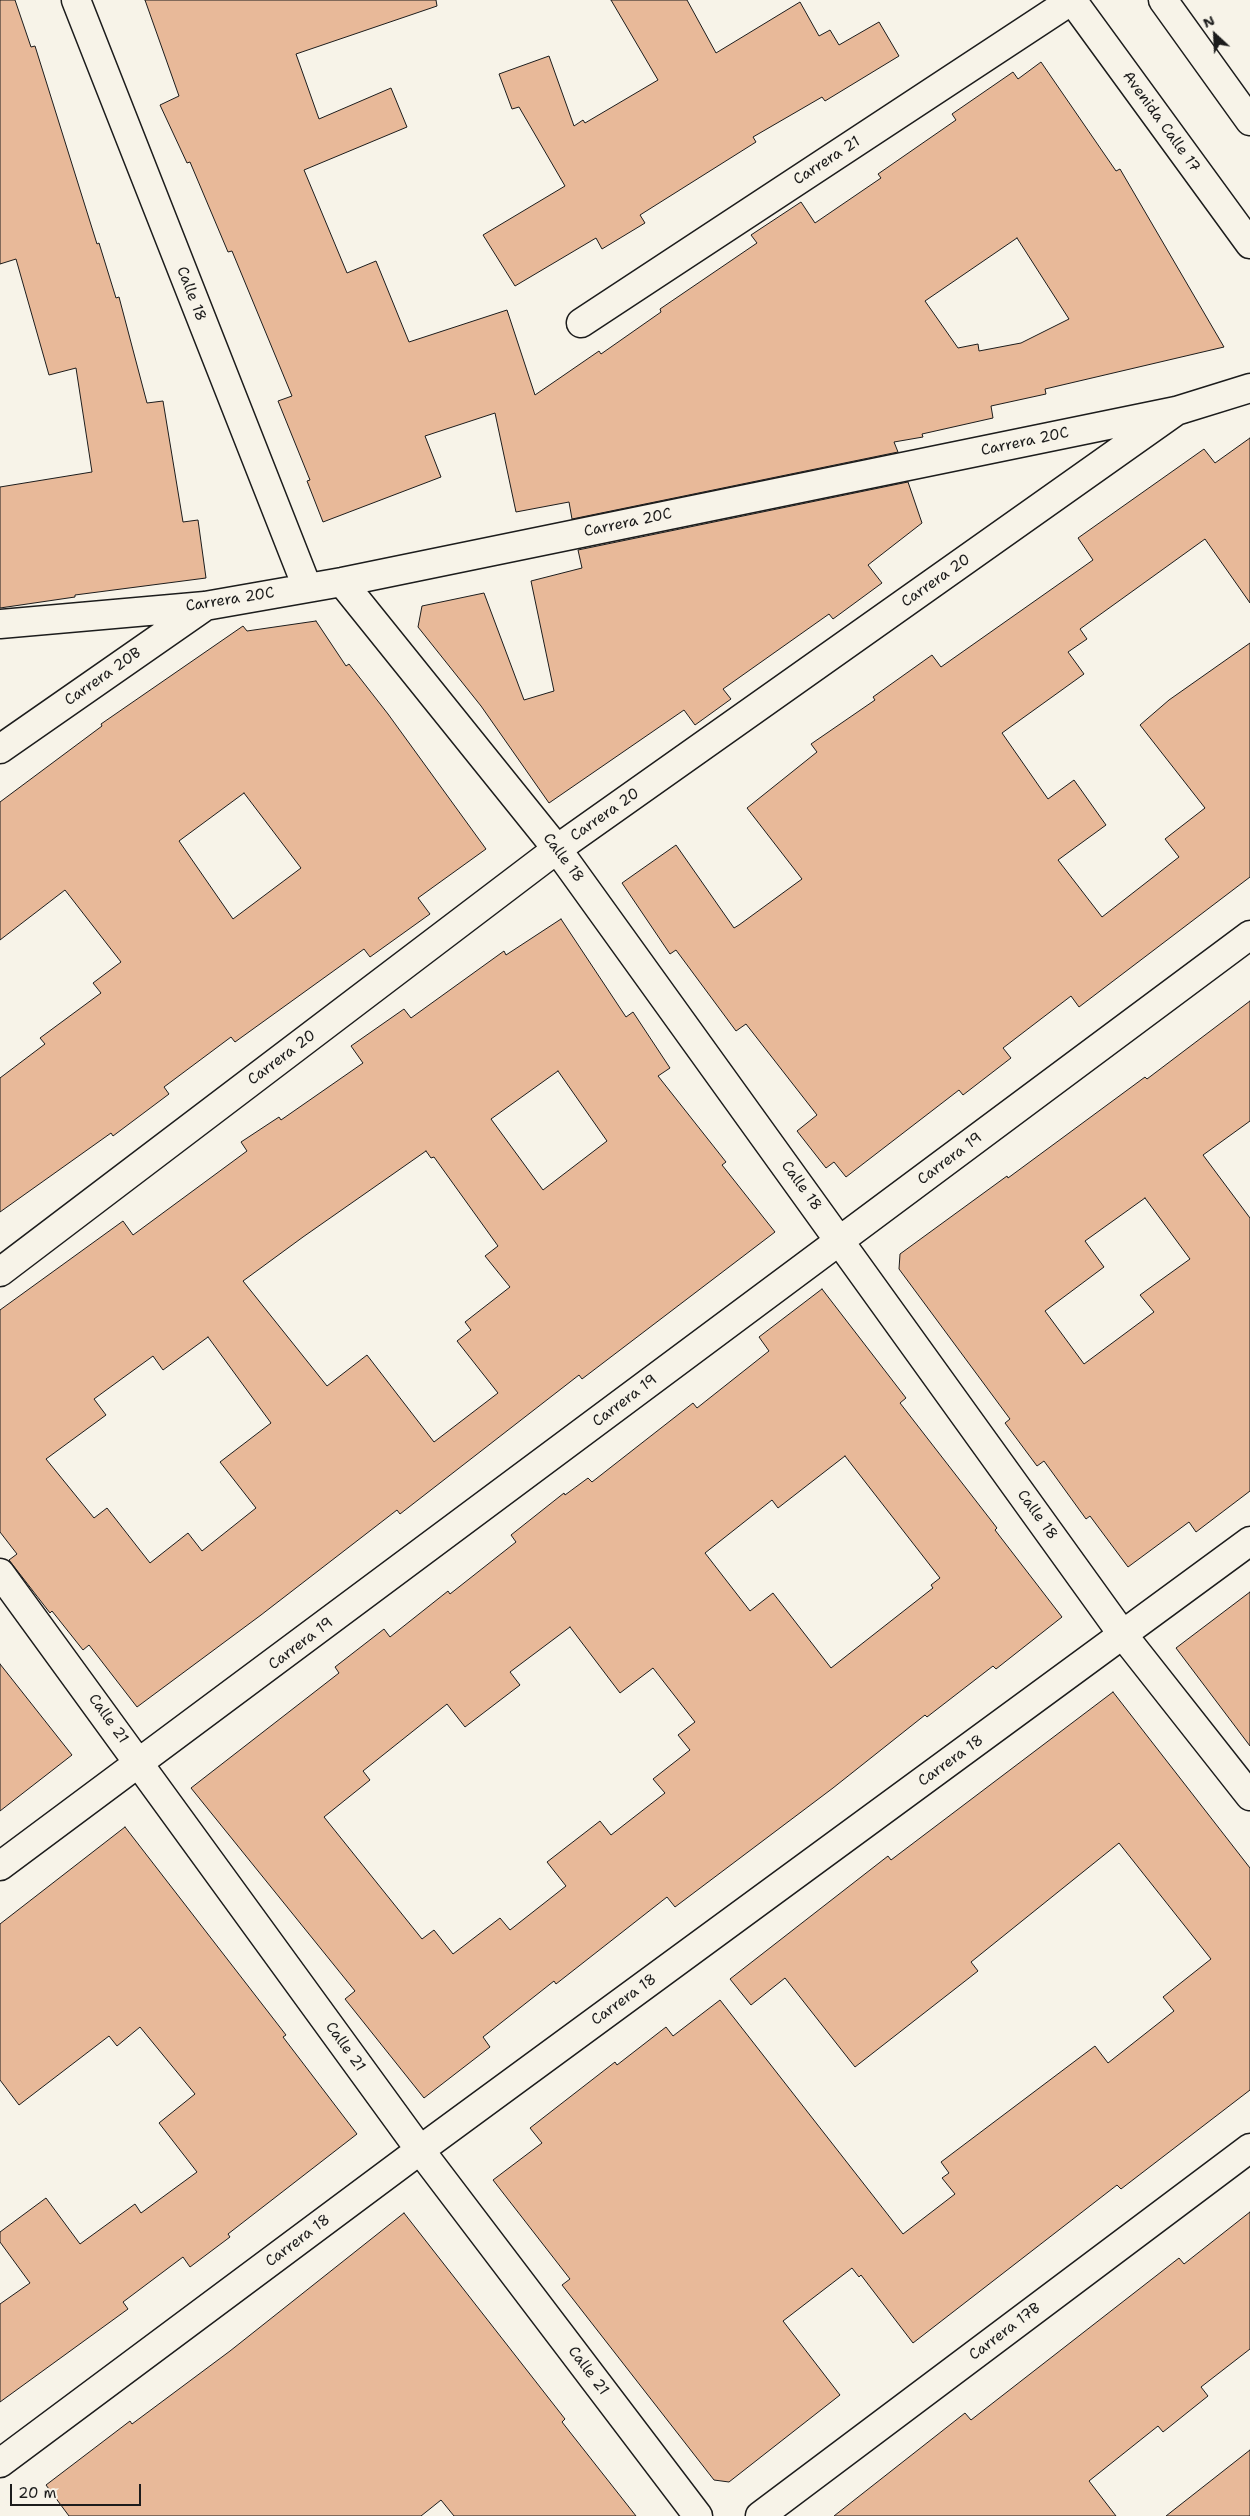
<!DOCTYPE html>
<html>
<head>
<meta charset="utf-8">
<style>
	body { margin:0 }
	#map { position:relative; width:1250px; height:2516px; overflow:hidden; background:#f7f3e8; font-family:"Shantell Sans",sans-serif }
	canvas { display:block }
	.north { position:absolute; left:1190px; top:10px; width:50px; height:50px; -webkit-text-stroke:4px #f7f3e8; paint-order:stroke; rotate:335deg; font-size:14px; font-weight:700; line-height:20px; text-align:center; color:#1c1c1c }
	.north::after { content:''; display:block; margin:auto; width:18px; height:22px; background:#1c1c1c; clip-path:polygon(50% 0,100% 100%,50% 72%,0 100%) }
	.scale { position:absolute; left:10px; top:2484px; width:131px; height:22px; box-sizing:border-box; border:2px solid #1c1c1c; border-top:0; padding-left:6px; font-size:15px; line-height:18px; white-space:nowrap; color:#1c1c1c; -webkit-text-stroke:4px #f7f3e8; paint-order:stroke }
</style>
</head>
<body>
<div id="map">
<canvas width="1250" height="2516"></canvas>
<div class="north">N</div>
<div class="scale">20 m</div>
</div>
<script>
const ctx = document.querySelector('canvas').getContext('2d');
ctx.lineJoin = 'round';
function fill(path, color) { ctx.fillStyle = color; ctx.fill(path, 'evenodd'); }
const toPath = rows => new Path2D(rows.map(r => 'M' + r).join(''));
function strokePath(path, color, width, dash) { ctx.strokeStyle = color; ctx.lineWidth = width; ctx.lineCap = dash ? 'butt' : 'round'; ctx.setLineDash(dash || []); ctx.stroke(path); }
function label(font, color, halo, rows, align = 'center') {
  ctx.font = font + ' "Shantell Sans",sans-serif'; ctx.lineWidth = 4; ctx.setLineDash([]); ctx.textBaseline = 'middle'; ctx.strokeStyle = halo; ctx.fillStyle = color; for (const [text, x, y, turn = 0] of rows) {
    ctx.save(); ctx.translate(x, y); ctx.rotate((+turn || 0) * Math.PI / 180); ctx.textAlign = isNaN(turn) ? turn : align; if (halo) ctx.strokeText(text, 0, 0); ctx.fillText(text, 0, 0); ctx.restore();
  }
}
const building = toPath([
	[0,0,15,0,31,47,35,46,97,244,99,243,116,298,119,297,147,403,163,401,183,522,198,520,206,578,75,595,75,597,0,608,0,487,92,472,76,368,49,375,16,259,0,264,0,0],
	[145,0,436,0,437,6,296,54,319,119,391,88,407,127,304,170,347,273,376,261,409,342,507,310,535,395,599,351,601,354,661,312,660,309,757,243,751,235,801,202,815,223,881,178,878,174,956,120,952,114,1013,72,1018,79,1041,62,1116,171,1120,169,1224,347,1045,389,1046,394,991,406,993,418,922,434,923,437,894,442,898,452,572,519,569,502,516,512,495,413,425,436,441,477,323,522,307,481,310,480,278,401,292,396,232,251,228,252,190,162,187,163,160,105,179,96,145,0],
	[1017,238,1069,319,1021,343,979,351,978,344,958,348,925,301,1017,238],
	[611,0,687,0,716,53,800,2,819,36,830,30,839,45,879,22,899,56,825,101,822,97,753,137,756,142,640,215,645,223,602,249,596,238,515,286,483,235,565,186,519,107,512,109,499,74,549,56,574,126,583,120,585,123,658,80,611,0],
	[1250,438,1250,603,1205,539,1080,629,1087,639,1068,652,1084,674,1002,733,1048,799,1074,780,1106,825,1058,860,1102,917,1179,857,1165,839,1205,808,1140,725,1169,700,1250,643,1250,877,1079,1007,1071,996,1003,1048,1011,1058,963,1095,959,1090,846,1177,834,1162,826,1168,797,1131,817,1115,746,1024,736,1031,676,950,670,954,622,883,676,845,734,928,739,925,802,879,747,808,817,752,811,744,875,700,873,697,932,655,941,667,1093,560,1078,538,1204,449,1215,463,1250,438],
	[908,482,922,523,868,565,882,583,833,619,829,614,723,689,731,699,695,725,684,710,549,803,481,706,418,627,422,606,484,593,524,700,554,691,531,581,582,568,578,550,908,482],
	[316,621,346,666,349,664,388,714,486,849,418,898,430,914,370,957,364,949,235,1042,231,1037,164,1087,169,1094,113,1136,111,1133,0,1212,0,1078,45,1044,40,1038,101,993,93,983,121,962,65,890,0,940,0,802,102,726,101,724,243,626,247,631,316,621],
	[244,793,301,868,233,919,179,841,244,793],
	[561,919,626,1017,633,1012,670,1068,658,1076,726,1162,722,1165,775,1232,582,1379,579,1375,400,1514,397,1510,261,1615,137,1707,89,1645,83,1650,52,1611,50,1613,9,1560,17,1554,0,1532,0,1310,123,1221,133,1235,247,1151,241,1142,279,1117,281,1120,363,1063,351,1046,404,1009,411,1018,504,951,506,955,561,919],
	[558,1071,607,1141,543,1190,491,1119,558,1071],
	[426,1151,431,1158,434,1157,498,1246,485,1256,510,1287,465,1322,471,1330,457,1341,498,1393,434,1442,367,1355,327,1386,243,1281,303,1237,426,1151],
	[208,1337,271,1423,220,1462,256,1508,202,1551,188,1533,150,1563,107,1508,94,1518,46,1459,106,1415,94,1399,153,1356,163,1370,208,1337],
	[1250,1001,1250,1121,1203,1155,1250,1218,1250,1491,1196,1532,1189,1522,1128,1567,1090,1516,1086,1519,1044,1461,1037,1466,1005,1423,1010,1419,899,1269,900,1254,1007,1176,1008,1178,1145,1077,1147,1079,1250,1001],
	[1145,1198,1190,1259,1140,1295,1154,1312,1084,1364,1045,1311,1104,1267,1085,1241,1145,1198],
	[822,1289,906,1398,900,1403,997,1528,995,1530,1062,1617,996,1669,993,1666,927,1717,925,1715,833,1788,675,1907,667,1897,556,1984,554,1981,483,2037,490,2047,424,2098,345,1999,355,1991,191,1788,339,1673,335,1667,384,1629,390,1637,448,1591,450,1594,516,1542,511,1535,564,1493,565,1495,588,1478,592,1482,693,1403,697,1408,769,1351,759,1337,822,1289],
	[845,1456,940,1578,931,1585,933,1588,831,1668,773,1593,750,1611,705,1553,772,1500,778,1508,845,1456],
	[570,1627,620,1693,653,1668,695,1722,678,1735,690,1750,653,1779,665,1793,611,1835,600,1821,547,1862,566,1886,510,1930,500,1918,453,1954,434,1930,422,1939,324,1817,370,1780,363,1771,447,1704,465,1727,520,1685,510,1672,570,1627],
	[1250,1592,1250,1746,1176,1648,1250,1592],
	[0,1664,72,1755,0,1811,0,1664],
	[1113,1692,1250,1868,1250,2090,1121,2189,1117,2185,913,2343,861,2275,859,2277,852,2268,783,2321,840,2395,729,2482,714,2480,562,2285,570,2279,493,2180,542,2143,530,2128,615,2062,617,2065,666,2027,673,2036,720,2000,903,2234,955,2194,942,2178,949,2173,941,2162,1095,2046,1108,2063,1174,2011,1163,1997,1211,1959,1119,1843,971,1962,978,1971,855,2067,785,1978,751,2005,730,1979,888,1856,891,1860,1113,1692],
	[125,1827,286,2035,283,2037,357,2134,228,2234,230,2237,190,2267,183,2257,123,2302,128,2309,0,2402,0,2304,30,2283,0,2242,0,2232,46,2198,80,2244,135,2204,141,2213,197,2172,159,2123,195,2094,140,2027,117,2046,109,2036,19,2105,0,2080,0,1924,125,1827],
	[1250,2212,1250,2349,1201,2387,1208,2396,1163,2432,1158,2426,1089,2481,1116,2516,834,2516,965,2413,971,2420,1179,2258,1184,2264,1250,2212],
	[404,2213,565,2419,562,2422,636,2516,454,2516,441,2500,421,2516,69,2516,46,2485,130,2421,132,2424,230,2351,404,2213],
	[1250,2450,1250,2516,1166,2516,1250,2450]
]);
fill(building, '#e8b999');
strokePath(building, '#1c1c1c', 1);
const minor = toPath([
	[76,0,307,587],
	[581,323,1072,0],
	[342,582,557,849,1123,1635,1250,1796],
	[0,624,205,606,342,582,1176,411,1250,388],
	[0,749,204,607],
	[0,1272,557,849,1176,411],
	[0,1573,420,2150,698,2516],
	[0,1866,1250,935],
	[0,2463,420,2150,1250,1541],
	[760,2516,1250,2148]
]);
const major = toPath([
	[1072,0,1250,244],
	[1163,0,1250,121]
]);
strokePath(minor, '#1c1c1c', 31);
strokePath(major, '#1c1c1c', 31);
strokePath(minor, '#f7f3e8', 28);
strokePath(major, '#f7f3e8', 28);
label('15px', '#1c1c1c', '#f7f3e8', [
	["Avenida Calle 17",1161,122,54],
	["Carrera 21",827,161,-33],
	["Calle 18",191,294,69],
	["Carrera 20C",1025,442,-12],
	["Carrera 20C",628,523,-12],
	["Carrera 20",936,581,-35],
	["Carrera 20C",230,600,-9],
	["Carrera 20B",103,677,-35],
	["Carrera 20",605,815,-35],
	["Calle 18",563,858,53],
	["Carrera 20",282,1058,-37],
	["Carrera 19",950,1159,-37],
	["Calle 18",801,1186,54],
	["Carrera 19",625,1401,-37],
	["Calle 18",1037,1515,54],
	["Carrera 19",301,1644,-37],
	["Calle 21",108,1719,54],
	["Carrera 18",951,1761,-36],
	["Carrera 18",624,2000,-36],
	["Calle 21",345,2047,54],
	["Carrera 18",298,2241,-37],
	["Carrera 17B",1005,2332,-37],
	["Calle 21",588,2371,53]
]);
</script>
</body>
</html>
